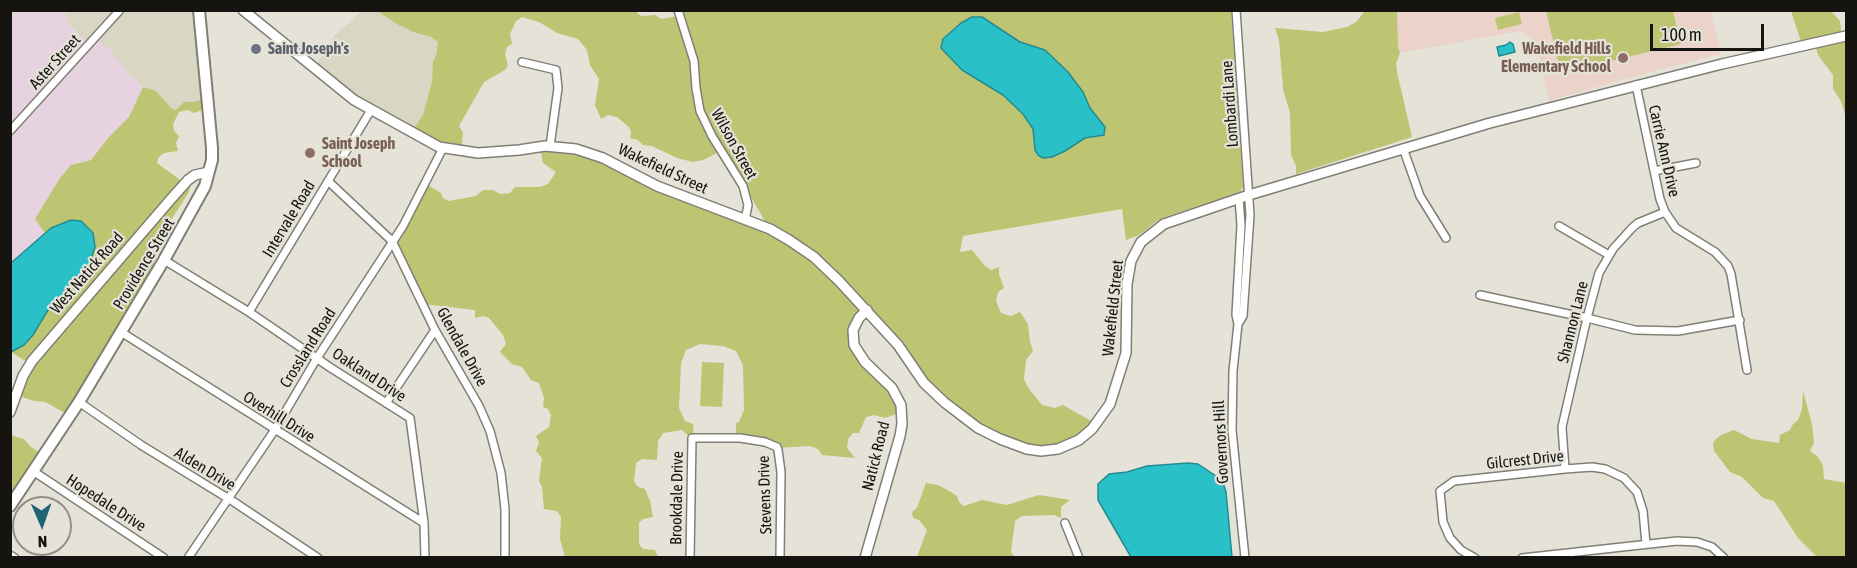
<!DOCTYPE html>
<html>
<head>
<meta charset="utf-8">
<style>
	body { margin:0 }
	#map { position:relative; width:1857px; height:568px; overflow:hidden; background:#e5e3d8; font-family:"Asap Condensed",sans-serif }
	canvas { display:block }
	.frame { position:absolute; inset:0; border:12px solid #151411; pointer-events:none }
	.north { position:absolute; left:12px; top:496px; width:60px; height:60px; box-sizing:border-box; background:#e5e3d8; border:2px solid #929088; border-radius:50%; rotate:178deg; font-size:16px; font-weight:700; line-height:24px; text-align:center; color:#151411 }
	.north::after { content:''; display:block; margin:auto; width:21px; height:27px; background:#1e6474; clip-path:polygon(50% 0,100% 100%,50% 72%,0 100%) }
	.scale { position:absolute; left:1650px; top:24px; width:114px; height:27px; box-sizing:border-box; border:3px solid #151411; border-top:0; padding-left:8px; font-size:18px; line-height:21px; white-space:nowrap; color:#151411; -webkit-text-stroke:4px #e5e3d8; paint-order:stroke }
</style>
</head>
<body>
<div id="map">
<canvas width="1857" height="568"></canvas>
<div class="frame"></div>
<div class="north">N</div>
<div class="scale">100 m</div>
</div>
<script>
const ctx = document.querySelector('canvas').getContext('2d');
ctx.lineJoin = 'round';
function fill(path, color) { ctx.fillStyle = color; ctx.fill(path, 'evenodd'); }
const toPath = rows => new Path2D(rows.map(r => 'M' + r).join(''));
function strokePath(path, color, width, dash) { ctx.strokeStyle = color; ctx.lineWidth = width; ctx.lineCap = dash ? 'butt' : 'round'; ctx.setLineDash(dash || []); ctx.stroke(path); }
function label(font, color, halo, rows, align = 'center') {
  ctx.font = font + ' "Asap Condensed",sans-serif'; ctx.lineWidth = 4.5; ctx.setLineDash([]); ctx.textBaseline = 'middle'; ctx.strokeStyle = halo; ctx.fillStyle = color; for (const [text, x, y, turn = 0] of rows) {
    ctx.save(); ctx.translate(x, y); ctx.rotate((+turn || 0) * Math.PI / 180); ctx.textAlign = isNaN(turn) ? turn : align; if (halo) ctx.strokeText(text, 0, 0); ctx.fillText(text, 0, 0); ctx.restore();
  }
}
fill(toPath([
	[65,11,199,11,208,98,194,102,184,102,176,110,172,109,156,91,147,90,130,76,110,50,88,43,68,24],
	[362,11,377,11,397,24,413,32,431,37,438,42,436,56,433,61,432,81,423,115,411,133,314,68,334,36]
]), '#dad6c4');
fill(toPath([
	[11,11,65,11,68,24,88,43,95,38,110,50,130,76,143,87,129,117,108,138,91,160,71,165,43,229,45,233,11,263]
]), '#e7d2e0');
fill(toPath([
	[1397,11,1711,11,1721,54,1636,76,1549,101,1536,42,1521,31,1400,53,1398,47]
]), '#ebd3ca');
fill(toPath([
	[634,10,641,16,656,15,661,19,678,16,677,10,1231,11,1243,187,1240,192,1168,216,1157,221,1139,235,1126,240,1122,209,963,236,960,252,972,250,985,266,991,270,999,267,999,274,1004,288,998,292,996,301,1001,313,1011,316,1020,312,1028,324,1030,342,1033,351,1026,360,1024,379,1029,389,1042,405,1055,408,1063,405,1100,426,1089,439,1072,448,1024,452,999,444,961,423,942,407,922,387,864,308,853,344,894,397,899,413,885,418,874,415,866,417,859,433,853,433,848,439,847,448,855,458,822,455,818,449,810,446,777,448,736,439,736,423,739,422,744,410,743,365,736,351,723,346,700,344,686,350,681,363,679,408,685,421,693,424,694,438,692,439,682,430,663,433,658,441,657,460,642,459,636,463,634,481,638,487,645,489,650,501,653,517,643,519,639,523,639,544,643,549,655,550,658,557,565,557,560,539,561,517,557,511,544,509,542,487,539,481,542,458,536,451,539,442,536,436,549,427,551,415,548,409,543,407,544,398,539,383,531,380,522,367,512,364,500,352,506,344,503,335,489,318,484,316,475,318,475,310,422,304,392,241,426,184,441,193,443,198,449,201,476,196,483,190,493,190,500,194,510,193,515,187,540,187,548,184,556,172,543,163,540,148,580,152,637,177,766,223,740,178,719,152,703,160,693,162,677,158,652,146,643,145,638,140,630,138,631,132,629,127,617,117,608,115,601,119,595,105,599,79,590,65,587,50,578,39,557,33,539,22,522,17,516,21,510,34,512,44,507,47,505,54,508,66,505,70,484,82,459,126,463,133,461,152,411,132,423,115,432,81,433,61,436,56,438,42,431,37,413,32,397,24,377,11],
	[1365,11,1397,11,1398,47,1400,53,1396,63,1397,72,1412,137,1296,174,1296,166,1291,155,1290,113,1283,89,1279,40,1275,28,1323,32,1347,27,1356,22],
	[1546,11,1673,11,1681,44,1561,73],
	[1791,11,1831,11,1840,21,1842,37,1846,36,1846,118,1841,101,1833,89,1833,75,1818,55,1815,44,1802,45],
	[1519,12,1522,24,1498,30,1495,18],
	[143,87,156,91,172,109,176,110,184,102,194,102,208,98,208,108,194,113,188,110,179,112,173,124,174,131,179,136,176,143,178,151,164,153,158,158,157,163,190,187,189,192,153,248,155,258,150,282,69,415,45,402,34,401,16,395,27,362,11,352,24,345,33,335,48,310,75,286,51,228,45,233,35,219,60,178,71,165,91,160,108,138,129,117],
	[702,362,724,363,722,407,700,406],
	[1803,391,1812,424,1814,443,1810,451,1817,456,1823,465,1824,479,1846,483,1846,557,1817,557,1798,538,1774,501,1763,498,1742,477,1730,472,1714,451,1713,443,1716,439,1721,435,1734,430,1752,439,1779,443,1780,435,1790,430,1793,424,1798,420,1802,409],
	[11,435,24,439,30,446,43,455,11,506],
	[926,483,938,485,951,492,957,496,959,502,964,506,982,500,1007,505,1039,495,1070,500,1061,507,1061,518,1054,515,1022,516,1015,521,1011,552,1015,557,917,557,927,530,919,520,913,518,912,512,917,508]
]), '#bdc472');
const water = toPath([
	[972,17,982,17,1020,42,1045,50,1068,72,1083,92,1090,108,1105,127,1104,135,1085,138,1065,151,1052,157,1043,158,1038,155,1035,150,1033,129,1023,114,1003,95,962,70,941,48,943,39,961,23,972,17],
	[1510,42,1513,44,1515,52,1499,56,1497,47,1506,45,1510,42],
	[71,220,81,221,93,233,95,247,89,265,75,286,48,310,33,335,24,345,11,352,11,263,51,228,71,220],
	[1188,463,1198,464,1222,480,1226,492,1232,557,1131,557,1098,500,1098,484,1109,474,1127,472,1147,466,1188,463]
]);
fill(water, '#29c0c8');
strokePath(water, '#238c91', 1.5);
const minor = toPath([
	[678,10,694,61,696,88,700,111,712,136,743,186,748,205,745,220],
	[1236,10,1250,215,1243,316,1238,324,1233,371,1232,430,1245,558],
	[522,62,556,70,558,88,550,146],
	[1636,85,1660,199,1665,212,1676,228,1715,252,1728,266,1731,274,1747,370],
	[10,131,120,10],
	[1403,148,1420,196,1446,238],
	[1654,171,1696,163],
	[328,181,392,241,435,330,479,406,490,431,501,473,505,509,505,558],
	[1559,226,1609,255],
	[164,260,249,312,331,368,410,418,424,523,425,558],
	[1480,295,1587,318,1635,330,1678,331,1740,320],
	[249,312,371,110],
	[1238,324,1236,315,1241,225,1239,198],
	[121,332,424,523],
	[79,402,141,445,234,502,318,558],
	[386,403,435,330],
	[1565,469,1562,427,1587,318,1599,273,1613,249,1632,228,1638,223,1665,212],
	[33,471,164,558],
	[1065,523,1079,558],
	[10,555,15,558],
	[188,558,274,431,317,358,403,226,443,148],
	[690,558,692,438,740,438,765,442,777,447,778,450,781,472,780,558],
	[1475,558,1461,550,1450,538,1443,522,1440,491,1454,481,1565,469,1592,467,1605,469,1624,478,1637,492,1643,511,1646,544],
	[1522,558,1677,541,1697,542,1712,547,1724,558]
]);
const tertiary = toPath([
	[243,10,354,100,439,147,478,153,519,150,545,146,576,149,603,158,657,186,770,229,789,240,814,257,839,281,898,345,924,383,944,402,978,428,1000,439,1027,449,1041,451,1058,449,1079,440,1092,429,1110,404,1126,353,1127,284,1131,261,1141,242,1164,224,1249,195,1490,123,1722,64,1846,36],
	[10,412,23,376,32,361,171,199,188,180,195,175,209,172],
	[865,558,900,436,902,424,901,405,892,388,865,362,854,345,853,330,859,318,867,310]
]);
const secondary = toPath([
	[10,506,79,402,164,260,205,186,212,160,212,148,199,10]
]);
strokePath(minor, '#817f75', 10);
strokePath(tertiary, '#817f75', 12);
strokePath(secondary, '#817f75', 14);
strokePath(minor, '#fff', 7);
strokePath(tertiary, '#fff', 9);
strokePath(secondary, '#fff', 10);
for (const [x, y, r, color] of [
	[256,49,6,"#6b7280"],
	[1623,58,6,"#8d6e63"],
	[310,153,6,"#8d6e63"]
]) { const dot = new Path2D(); dot.arc(x, y, r, 0, 2 * Math.PI); ctx.fillStyle = color; ctx.fill(dot); strokePath(dot, '#e5e3d8', 2); }
label('bold 16px', '#5b616d', '#e5e3d8', [
	["Saint Joseph's",268,49]
], 'left');
label('bold 16px', '#785e54', '#e5e3d8', [
	["Wakefield Hills",1611,49],
	["Elementary School",1611,67],
	["Saint Joseph",322,144,"left"],
	["School",322,162,"left"]
], 'right');
label('16px', '#151411', '#e5e3d8', [
	["Aster Street",55,62,-48],
	["Lombardi Lane",1230,104,-94],
	["Wilson Street",734,144,61],
	["Carrie Ann Drive",1664,151,77],
	["Wakefield Street",663,169,25],
	["Intervale Road",289,219,-59],
	["Providence Street",144,264,-59],
	["West Natick Road",87,273,-49],
	["Wakefield Street",1113,308,-84],
	["Shannon Lane",1573,322,-76],
	["Glendale Drive",462,347,61],
	["Crossland Road",308,348,-58],
	["Oakland Drive",369,375,33],
	["Overhill Drive",279,417,32],
	["Governors Hill",1221,442,-93],
	["Natick Road",876,456,-76],
	["Gilcrest Drive",1525,460,-6],
	["Alden Drive",205,469,31],
	["Stevens Drive",765,495,-92],
	["Brookdale Drive",677,498,-89],
	["Hopedale Drive",106,503,33]
]);
</script>
</body>
</html>
